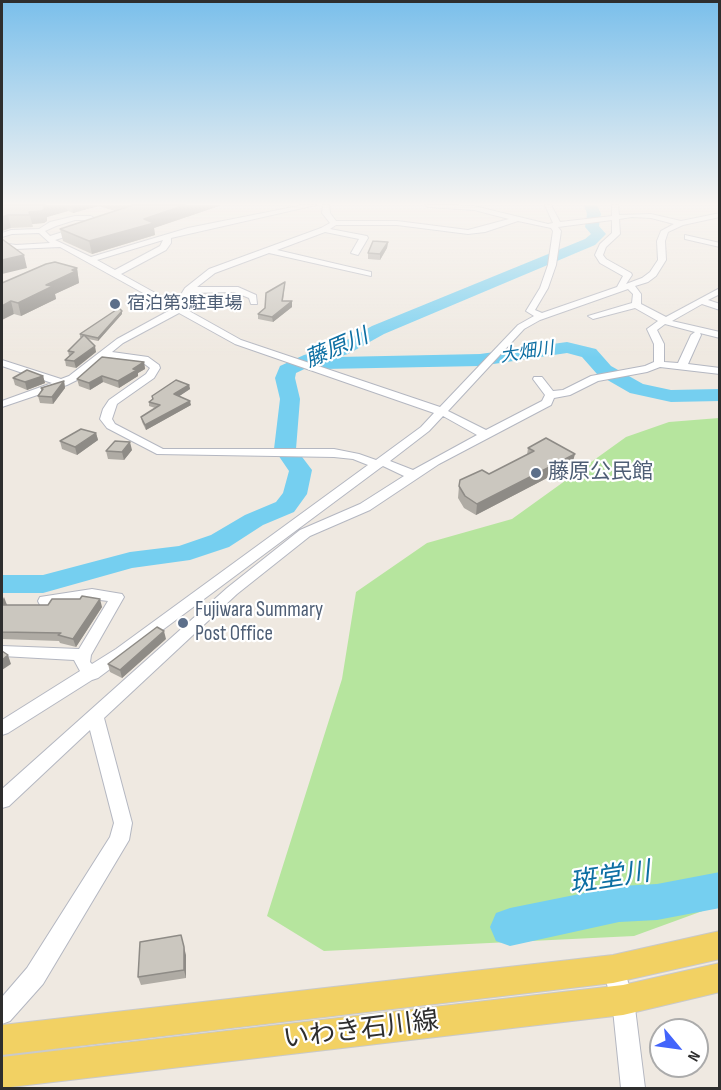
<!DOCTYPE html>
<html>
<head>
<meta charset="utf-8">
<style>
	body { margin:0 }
	#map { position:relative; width:721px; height:1090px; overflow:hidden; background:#efe9e1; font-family:"Sofia Sans Condensed",sans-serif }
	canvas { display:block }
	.frame { position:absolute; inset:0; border:3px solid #2e2e2e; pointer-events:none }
	.north { position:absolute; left:649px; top:1018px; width:60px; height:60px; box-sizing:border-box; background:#fff; border:2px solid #ababab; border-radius:50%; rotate:119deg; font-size:16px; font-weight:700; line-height:24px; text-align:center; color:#2e2e2e }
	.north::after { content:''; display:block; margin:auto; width:21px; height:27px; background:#4264fb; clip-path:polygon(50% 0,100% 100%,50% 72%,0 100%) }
</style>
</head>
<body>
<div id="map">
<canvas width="721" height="1090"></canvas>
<div class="frame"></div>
<div class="north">N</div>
</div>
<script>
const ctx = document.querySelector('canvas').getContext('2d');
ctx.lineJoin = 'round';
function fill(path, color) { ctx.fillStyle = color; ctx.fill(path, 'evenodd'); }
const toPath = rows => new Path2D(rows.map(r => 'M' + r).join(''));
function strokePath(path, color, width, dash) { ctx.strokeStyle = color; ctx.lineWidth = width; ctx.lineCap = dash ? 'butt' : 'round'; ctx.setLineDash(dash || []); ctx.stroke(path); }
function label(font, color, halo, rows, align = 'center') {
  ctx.font = font + ' "Sofia Sans Condensed","Noto Sans JP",sans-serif'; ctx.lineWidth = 4.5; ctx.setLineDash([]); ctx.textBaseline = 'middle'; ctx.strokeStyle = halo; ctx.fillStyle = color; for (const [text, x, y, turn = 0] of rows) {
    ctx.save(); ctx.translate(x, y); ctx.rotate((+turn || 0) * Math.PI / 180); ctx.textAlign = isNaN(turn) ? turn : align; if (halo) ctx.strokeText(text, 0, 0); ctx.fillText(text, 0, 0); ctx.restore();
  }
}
fill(toPath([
	[719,418,719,905,634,936,324,951,267,916,342,679,356,592,427,543,512,519,626,437,669,422]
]), '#b6e59e');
fill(toPath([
	[584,205,597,205,601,214,599,226,606,234,595,245,384,334,348,354,338,357,480,354,567,342,596,349,611,366,643,384,671,390,720,389,720,401,671,402,630,393,597,374,582,357,567,353,480,366,324,369,315,364,296,373,295,378,300,399,296,449,312,470,307,494,294,512,263,525,229,547,190,560,132,568,43,593,2,593,2,575,43,575,130,552,179,546,211,535,245,515,276,502,283,493,289,471,274,449,280,399,275,378,280,366,304,355,336,346,372,326,585,239,591,234,585,227,587,214,584,205],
	[720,872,720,908,657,920,619,922,510,946,496,941,490,927,496,913,510,908,619,886,657,884,720,872]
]), '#75cff0');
const minor = toPath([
	[303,205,316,205,171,238,171,243,166,250,121,274,175,304,185,288,209,269,321,228,330,223,322,213,323,205,329,205,330,213,336,221,397,221,468,230,509,219,474,210,428,207,425,205,474,206,548,224,553,223,545,205,551,205,560,222,612,216,612,205,618,205,619,215,651,214,681,221,720,213,720,217,683,225,668,232,665,241,666,260,656,276,648,282,635,286,641,294,641,304,666,317,720,288,720,294,708,300,720,304,720,310,702,304,672,321,720,332,720,338,700,333,701,335,688,364,720,368,720,374,660,367,647,372,598,381,570,395,554,398,551,405,439,464,370,510,310,536,237,594,104,718,132,823,129,840,43,984,10,1021,2,1024,2,997,27,968,110,837,114,823,90,730,9,806,2,808,2,789,227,588,300,530,360,504,404,476,383,466,380,468,98,678,92,680,8,733,2,735,2,720,80,671,74,660,2,656,2,646,79,649,108,601,92,599,45,606,40,605,38,601,40,597,92,589,122,594,124,597,91,655,90,662,92,664,116,649,368,465,353,459,334,457,157,454,107,428,100,419,103,409,109,400,146,374,150,368,142,362,106,357,77,380,67,385,2,407,2,401,52,383,2,366,2,360,61,379,69,376,117,339,172,309,60,247,16,249,2,247,2,243,16,245,50,243,39,233,12,234,2,237,2,233,11,230,39,229,50,222,75,216,91,216,100,222,100,226,55,240,91,257,188,228,303,205],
	[632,217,651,218,674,224,661,231,657,241,658,260,650,272,642,278,626,284,632,275,631,273,606,259,603,255,606,247,620,234,619,219,632,217],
	[75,220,86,220,91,223,50,236,45,231,56,226,75,220],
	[612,220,612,233,600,244,595,255,600,263,623,276,617,287,542,313,535,310,548,288,556,265,561,231,558,227,612,220],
	[518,221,551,228,553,231,548,265,540,288,526,311,534,316,518,325,440,407,241,340,182,307,191,293,234,292,249,298,251,304,257,304,256,295,238,287,197,287,215,273,269,253,371,276,371,272,277,250,325,232,359,239,351,253,358,255,368,238,367,236,330,229,336,225,397,225,468,234,485,232,518,221],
	[163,240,160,246,115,270,97,260,163,240],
	[628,289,633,294,632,303,588,316,593,319,635,308,658,321,647,329,654,344,654,362,645,366,591,376,563,390,553,391,542,377,534,377,533,379,545,395,542,401,486,430,448,411,524,329,540,320,628,289],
	[179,313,235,344,434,413,421,427,376,460,359,454,334,449,163,449,115,424,112,419,117,404,154,378,160,368,159,365,148,357,112,352,123,343,179,313],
	[665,324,695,332,691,335,678,363,664,362,664,344,657,330,665,324],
	[443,416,477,435,413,470,390,461,429,431,443,416],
	[685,235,720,243,720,247,685,239,685,235],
	[613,958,621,961,634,1000,645,1088,621,1088,612,1000,602,969,605,961,613,958]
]);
const major = toPath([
	[720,931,720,959,613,983,2,1055,2,1025,613,955,720,931],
	[720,963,720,992,623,1015,2,1088,2,1057,623,985,720,963]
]);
strokePath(minor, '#b4b7c1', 2);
strokePath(major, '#c9c9c9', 2);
fill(minor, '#fff');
fill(major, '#f2d163');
fill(toPath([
	[2,205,222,205,154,228,155,235,92,254,63,241,60,229,115,211,98,206,73,213,68,211,47,217,47,221,44,223,32,224,33,227,11,228],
	[388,242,387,248,380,260,368,259,368,253],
	[77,268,79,283,55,294,56,299,21,316,14,314,2,283],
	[285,282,283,301,292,301,292,307,273,322,258,319,258,314,265,308],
	[122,314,98,341,88,339,96,352,76,368,66,366,65,360,69,356,68,351,81,338,80,337,80,334],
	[144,362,145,369,138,373,138,376,119,388,103,382,90,390,79,386,77,379],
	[43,376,45,383,27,390,15,385,13,378],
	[64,381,65,388,53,404,40,403,38,396,41,391,41,388],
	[189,385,190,389,179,396,191,405,146,430,142,422,141,417,155,408,149,406,149,402,152,399,152,396],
	[96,433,98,440,77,455,62,449,60,441],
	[528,448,572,465,476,515,464,508,458,498,459,486,489,474,527,455],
	[132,450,124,460,108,459,106,451],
	[2,597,7,605,102,607,76,647,60,643,59,641,2,639],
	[166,639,122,678,110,672,108,664],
	[186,955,186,978,141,985,138,977]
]), '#afaba4');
fill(toPath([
	[45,205,66,205,68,211,47,217,47,221,44,223,32,224,33,227,29,212],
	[72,205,98,205,98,206,73,213],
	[185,205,222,205,154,228,155,235,92,254,89,241,144,219],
	[8,215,11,228,2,231,2,217],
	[388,242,387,248,380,260,380,254],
	[24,255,27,268,2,274,2,260],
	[77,268,79,283,55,294,56,299,21,316,18,303,46,285],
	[11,301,14,314,2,320,2,306],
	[292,301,292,307,273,322,272,317],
	[122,311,122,314,98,341,98,338],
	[95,346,96,352,76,368,74,361],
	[144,362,145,369,138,373,138,376,119,388,118,381,133,369],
	[43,376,45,383,27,390,25,382],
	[102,376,103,382,90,390,89,383],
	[64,381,65,388,53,404,52,397],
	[189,385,190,389,175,399,174,394],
	[190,401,191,405,146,430,145,425],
	[96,433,98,440,77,455,75,447],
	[130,442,132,450,124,460,122,452],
	[575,454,572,465,476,515,477,504],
	[4,597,7,605,2,613,2,601],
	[100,599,102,607,76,647,73,639],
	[164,631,166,639,122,678,120,670],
	[8,655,11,664,2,670,2,660],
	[184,947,186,955,186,978,184,970]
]), '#8e8b86');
const building = toPath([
	[2,205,45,205,44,205,44,209,41,211,29,212,30,215,8,215,2,217,2,205],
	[133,205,185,205,144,219,154,223,89,241,60,229,133,205],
	[2,239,24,255,2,260,2,239],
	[373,241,388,242,380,254,368,253,373,241],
	[55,262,77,268,72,270,76,271,46,285,53,286,18,303,11,301,2,306,2,283,46,264,55,262],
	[285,282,282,301,292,301,272,317,258,314,265,308,266,293,285,282],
	[119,308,122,311,98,338,80,334,119,308],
	[84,335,95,346,74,361,65,360,74,352,68,351,84,335],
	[102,357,144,362,133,369,137,370,118,381,102,376,89,383,77,379,102,357],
	[27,370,43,376,25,382,13,378,27,370],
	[176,380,189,385,174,394,190,401,145,425,141,417,160,405,149,402,153,399,152,396,176,380],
	[64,381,52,397,38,396,43,389,41,388,64,381],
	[81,429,96,433,75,447,60,441,81,429],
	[546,438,575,454,477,504,465,496,459,486,460,480,482,470,489,474,534,451,528,448,546,438],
	[115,441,130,442,122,452,106,451,115,441],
	[82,596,100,599,73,639,58,635,61,633,2,632,2,605,48,605,52,599,80,599,82,596],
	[157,627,164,631,120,670,108,664,157,627],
	[2,651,8,655,2,660,2,651],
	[181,935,184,947,184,970,138,977,140,942,181,935]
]);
fill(building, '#cbc7bf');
strokePath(building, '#8e8b86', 1.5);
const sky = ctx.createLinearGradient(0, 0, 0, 358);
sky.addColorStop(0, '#7abfeb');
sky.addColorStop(0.57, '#f8f5f2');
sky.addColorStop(1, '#f8f5f200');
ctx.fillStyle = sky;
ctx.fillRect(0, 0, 721, 358);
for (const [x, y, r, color] of [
	[115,304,6,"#5c6f8a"],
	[536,473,6,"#5c6f8a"],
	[183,623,6,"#5c6f8a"]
]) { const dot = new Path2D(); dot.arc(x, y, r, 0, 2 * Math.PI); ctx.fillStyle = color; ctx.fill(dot); strokePath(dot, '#fff', 2); }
label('18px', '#4e5e75', '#fff', [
	["宿泊第3駐車場",127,304]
], 'left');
label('italic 18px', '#0d6fa3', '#fff', [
	["大畑川",527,353,-9]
]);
label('21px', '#4e5e75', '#fff', [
	["藤原公民館",548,473],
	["Fujiwara Summary",195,611],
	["Post Office",195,635]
], 'left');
label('italic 22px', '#0d6fa3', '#fff', [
	["藤原川",337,349,-23]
]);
label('26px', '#2e2e2e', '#fff', [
	["いわき石川線",361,1031,-7]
]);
label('italic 27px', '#0d6fa3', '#fff', [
	["斑堂川",610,879,-9]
]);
</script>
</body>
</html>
